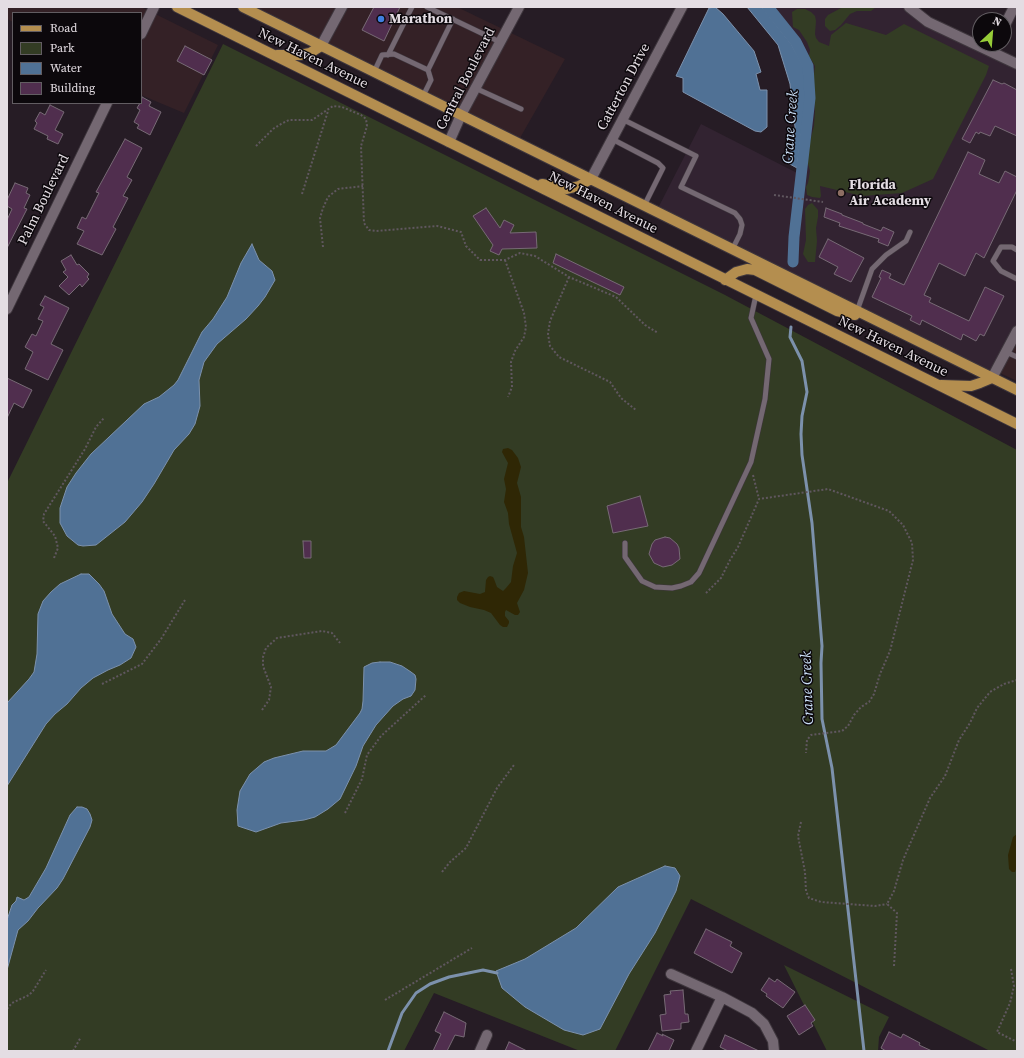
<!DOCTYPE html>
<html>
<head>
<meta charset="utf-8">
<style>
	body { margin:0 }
	#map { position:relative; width:1024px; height:1058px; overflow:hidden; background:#261c25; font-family:"Source Serif 4",serif }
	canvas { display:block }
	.frame { position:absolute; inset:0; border:8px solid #e4dde3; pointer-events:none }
	.legend { position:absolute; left:12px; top:12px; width:130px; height:92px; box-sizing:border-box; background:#0c080c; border:1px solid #625d62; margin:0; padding:5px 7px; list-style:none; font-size:12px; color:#e4dde3 }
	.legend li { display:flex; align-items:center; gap:8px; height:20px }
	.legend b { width:20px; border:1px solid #625d62 }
	.north { position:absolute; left:972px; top:12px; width:40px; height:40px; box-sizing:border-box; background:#0c080c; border:1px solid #625d62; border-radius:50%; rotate:26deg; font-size:11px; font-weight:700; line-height:16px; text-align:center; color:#e4dde3 }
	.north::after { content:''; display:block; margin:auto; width:14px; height:18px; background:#97cc38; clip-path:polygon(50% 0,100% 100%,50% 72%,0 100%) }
</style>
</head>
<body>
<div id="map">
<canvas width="1024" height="1058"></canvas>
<div class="frame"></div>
<ul class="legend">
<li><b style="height:5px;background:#b48e4f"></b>Road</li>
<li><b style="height:11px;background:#333c24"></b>Park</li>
<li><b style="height:11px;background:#507195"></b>Water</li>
<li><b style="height:11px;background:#502e4e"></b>Building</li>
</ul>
<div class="north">N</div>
</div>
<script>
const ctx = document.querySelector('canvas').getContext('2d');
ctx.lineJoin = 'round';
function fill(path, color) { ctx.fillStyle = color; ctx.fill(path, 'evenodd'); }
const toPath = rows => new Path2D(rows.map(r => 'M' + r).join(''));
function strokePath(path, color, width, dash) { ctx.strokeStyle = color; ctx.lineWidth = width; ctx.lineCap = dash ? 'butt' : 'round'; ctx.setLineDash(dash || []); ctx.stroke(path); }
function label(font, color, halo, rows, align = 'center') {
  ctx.font = font + ' "Source Serif 4",serif'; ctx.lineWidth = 3; ctx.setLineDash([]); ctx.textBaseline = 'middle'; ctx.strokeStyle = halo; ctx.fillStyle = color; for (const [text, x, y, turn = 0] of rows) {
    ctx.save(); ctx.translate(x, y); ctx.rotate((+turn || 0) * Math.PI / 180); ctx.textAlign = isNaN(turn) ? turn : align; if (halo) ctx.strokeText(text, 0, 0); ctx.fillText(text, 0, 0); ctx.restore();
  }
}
fill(toPath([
	[7,7,141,7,218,45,184,113,141,95,141,13,13,13,13,22,7,19],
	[256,7,336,7,319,38],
	[348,7,457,7,565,59,520,138,329,43],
	[1017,341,1017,381,1000,373]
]), '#342126');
fill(toPath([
	[768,7,909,7,1017,64,1017,331,992,378,656,212,701,124,801,175,810,98,808,66,796,42]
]), '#322331');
fill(toPath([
	[843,7,876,7,871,11,857,11,850,14,841,25,835,30,830,31,825,26,825,19,828,15],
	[797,9,805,9,811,12,815,16,816,21,815,34,816,38,819,42,829,46,831,35,846,23,886,35,904,24,989,66,986,75,933,179,902,193,862,196,820,186,821,196,820,198,812,197,807,195,806,187,808,183,810,171,807,160,807,153,814,126,815,111,814,98,812,90,815,66,809,56,810,50,807,42,799,30,793,27,792,12],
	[223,44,725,295,1017,450,1017,1051,990,1051,691,899,615,1051,580,1051,434,993,404,1051,7,1051,7,483],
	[812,203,818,210,818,217,816,228,817,241,815,262,808,262,803,254,806,240,805,209,808,205],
	[784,965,889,1017,879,1037,878,1051,827,1051]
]), '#333c24');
fill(toPath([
	[508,448,512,450,518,458,521,467,517,483,521,497,521,527,524,537,528,573,524,590,517,603,520,612,518,615,515,615,506,610,505,612,505,616,509,621,509,623,507,627,503,627,500,625,491,613,484,610,470,607,460,603,457,600,457,597,459,593,464,591,480,594,485,592,486,580,488,577,490,576,493,577,494,579,497,587,503,591,506,588,511,582,513,566,517,553,509,524,508,513,504,502,506,489,504,479,508,463,502,452,503,449],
	[1017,834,1017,866,1015,872,1012,872,1009,869,1008,855,1013,837]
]), '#2f2705');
const water = toPath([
	[715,7,723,14,754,51,761,72,756,74,760,90,767,90,767,127,761,132,755,131,683,92,683,78,676,76,709,8,715,7],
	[747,7,762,7,792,45,804,68,806,98,797,168,788,163,795,127,790,84,778,45,747,7],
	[252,244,259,260,272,271,275,280,265,297,258,306,246,319,217,344,204,362,199,380,200,406,195,424,189,434,174,450,154,484,142,502,125,522,96,545,83,546,78,545,67,536,60,523,60,508,67,487,76,473,91,454,144,404,159,397,174,385,178,380,202,332,213,319,227,297,241,263,252,244],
	[81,574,89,574,99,584,104,591,112,614,125,634,133,639,136,647,131,658,120,665,108,670,93,678,81,688,67,704,55,714,46,724,7,786,7,703,29,679,34,672,37,654,38,614,43,601,51,592,60,584,81,574],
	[380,662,390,662,402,666,411,672,415,675,416,679,415,690,411,696,403,699,393,706,376,725,363,746,356,766,340,799,328,809,315,817,304,820,281,823,256,832,238,826,237,810,240,791,250,774,264,762,274,758,303,751,326,751,336,745,360,713,362,709,363,701,364,667,372,663,380,662],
	[77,807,82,807,87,809,90,814,92,820,90,827,63,879,57,888,38,908,28,921,18,930,7,970,7,920,12,905,16,901,17,897,24,900,29,897,46,868,70,815,77,807],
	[665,866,675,868,680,876,676,891,655,933,629,974,600,1029,583,1035,564,1030,525,1007,502,988,496,971,525,959,576,928,618,887,665,866]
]);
fill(water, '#507195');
strokePath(water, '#7c91ac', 1);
strokePath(toPath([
	[791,327,790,337,802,361,807,392,802,416,801,434,802,455,812,523,822,646,821,663,822,719,832,768,864,1051],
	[388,1051,402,1013,416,993,430,984,449,977,483,970,497,973]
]), '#7c91ac', 3);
strokePath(toPath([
	[768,7,796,42,808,66,810,98,794,237,793,262]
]), '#507195', 11);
const building = toPath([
	[374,7,400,7,384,41,362,30,374,7],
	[185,46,212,60,204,75,177,61,185,46],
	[993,80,1002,84,1004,83,1017,90,1017,136,995,126,990,136,980,132,979,134,976,132,970,143,962,139,993,80],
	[142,97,151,102,149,106,161,112,150,135,137,128,139,125,134,122,140,110,137,108,140,103,141,103,142,97],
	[50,105,64,112,55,130,63,134,58,144,47,139,48,136,34,129,37,123,35,121,40,112,45,115,50,105],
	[125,139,142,148,127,177,132,180,123,196,128,198,113,227,116,229,102,255,77,244,84,231,77,228,82,217,86,219,99,193,96,192,125,139],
	[968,152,985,160,979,174,999,183,1005,171,1017,177,1017,190,984,258,976,253,965,276,939,263,924,295,931,298,929,302,969,321,985,287,1004,296,984,336,980,334,976,341,963,334,961,340,922,320,920,325,910,320,912,316,872,297,881,278,879,277,882,270,891,274,889,278,904,285,968,152],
	[15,183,28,188,26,193,30,195,24,208,27,209,7,248,7,220,12,209,7,206,7,200,15,183],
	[486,208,500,228,504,220,514,225,510,233,536,232,537,248,502,249,499,255,490,251,493,245,473,216,486,208],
	[826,208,842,214,842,215,863,223,863,224,881,231,883,227,894,232,888,246,878,242,879,239,839,226,840,223,824,217,826,208],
	[828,239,864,258,851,282,834,274,838,267,819,257,828,239],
	[556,254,624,287,620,295,553,263,556,254],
	[71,255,77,265,79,264,89,274,87,277,89,279,82,287,80,284,69,295,59,286,68,277,63,272,66,270,61,261,71,255],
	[45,296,69,308,51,344,63,350,48,380,25,369,33,352,25,347,32,334,36,336,43,321,38,319,44,307,40,305,45,296],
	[7,378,32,390,23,408,14,403,7,418,7,378],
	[640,496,648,526,613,533,607,506,640,496],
	[665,537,670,538,677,544,679,548,680,559,672,565,663,567,654,563,649,554,652,544,655,540,665,537],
	[303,541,311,541,311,558,304,558,303,541],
	[706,929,732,942,730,946,742,953,732,973,694,953,706,929],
	[769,978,775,982,777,979,795,992,783,1008,766,996,767,994,761,990,769,978],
	[683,990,685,1014,688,1014,689,1022,681,1023,681,1029,662,1031,660,1015,666,1014,664,995,671,994,670,991,683,990],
	[805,1005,815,1020,811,1023,813,1026,799,1035,787,1016,805,1005],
	[444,1012,466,1023,464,1037,455,1035,447,1051,433,1051,441,1034,435,1031,444,1012],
	[889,1032,901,1038,903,1034,920,1043,919,1045,932,1051,886,1051,881,1048,889,1032],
	[657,1033,663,1036,662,1034,674,1040,669,1051,648,1051,657,1033],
	[725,1035,732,1038,759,1051,728,1051,720,1047,725,1035],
	[509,1042,527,1051,505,1051,509,1042]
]);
fill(building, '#502e4e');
strokePath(building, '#776a75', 1);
const lane = toPath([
	[427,7,500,42],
	[388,55,412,7],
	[374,72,382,55,394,54,428,70],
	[475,88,521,109],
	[423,96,431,80,428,70,453,19],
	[622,119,696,156,681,187,735,213,740,219,742,225,740,234,732,250],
	[612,139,658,163,663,168,644,206],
	[1017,250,1012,247,1001,247,993,261,1001,271,1017,279],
	[857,311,872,269,886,255,906,241,910,232],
	[1006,352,1017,357],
	[625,543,625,557,642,581,655,587,672,588,681,586,691,582,699,573,751,462,765,399,769,359,751,318,756,295]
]);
const street = toPath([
	[909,7,928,22,1017,64],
	[1004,27,1014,7],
	[141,34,154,7],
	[321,46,342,7],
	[449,142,461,115,519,7],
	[591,179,682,7],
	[7,309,107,103],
	[992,378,1017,331],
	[671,974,722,997,752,1013,764,1024,773,1041,774,1051],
	[480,1051,487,1035],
	[696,1051,722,997]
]);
const primary = toPath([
	[177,7,1017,424],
	[243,7,1017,390],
	[277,55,300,55,310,53,321,46],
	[542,184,567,189,579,186,591,179],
	[725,280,736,272,747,269,755,270,837,311,855,315],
	[941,385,971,386,980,383,992,378]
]);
strokePath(lane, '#3e363d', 6);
strokePath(street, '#3e363d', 12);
strokePath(primary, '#3e363d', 12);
strokePath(toPath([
	[256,146,273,129,281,124,289,120,312,120,333,106,342,107,361,115,366,119,367,126,361,146,364,223,369,230,376,231,437,226,461,232,466,246,480,260,505,260,520,253,535,256,569,277,616,297,645,325,658,333],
	[302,194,328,111],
	[774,195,823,202],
	[323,247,320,218,323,208,328,197,338,189,363,186],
	[505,260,524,313,526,327,524,337,515,351,511,362,512,387,508,397],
	[569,277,550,321,548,334,550,346,559,357,610,382,621,398,636,410],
	[753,475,759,499],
	[54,558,58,548,55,536,43,521,44,514,85,449,96,427,104,418],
	[706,593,721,578,730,560,738,547,759,499,828,489,889,511,903,525,912,543,913,560,890,651,880,674,874,694,869,702,861,707,854,715,848,726,842,731,811,735,807,740,806,753],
	[102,684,142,664,161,639,185,600],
	[262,710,269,700,271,687,263,666,263,657,266,648,277,638,322,631,332,633,340,643],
	[345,813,362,779,367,755,381,736,426,695],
	[801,822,798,836,805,872,806,891,809,898,821,902,875,906,887,904],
	[442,872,450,862,466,848,497,788,514,765],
	[894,966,897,913,887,904,894,891,903,860,930,798,945,776,959,740,970,723,977,708,990,692,1004,684,1017,680],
	[1011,969,1014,986,1010,1003,997,1032,1017,1042],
	[385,1000,472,948],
	[7,1009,12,1003,29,995,33,991,46,970],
	[73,1051,81,1037]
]), '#60575f', 2, [2, 2]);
strokePath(lane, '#746872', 5);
strokePath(street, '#746872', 10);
strokePath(primary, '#b48e4f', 10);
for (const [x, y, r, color] of [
	[381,19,4,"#3f7fe0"],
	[841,193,4,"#8d6e63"]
]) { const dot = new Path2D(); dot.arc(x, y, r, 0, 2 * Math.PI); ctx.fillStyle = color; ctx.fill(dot); strokePath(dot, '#0c080c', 1.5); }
label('bold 14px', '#e4dde3', '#0c080c', [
	["Marathon",389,19],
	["Florida",849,185],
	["Air Academy",849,201]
], 'left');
label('14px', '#e4dde3', '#0c080c', [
	["New Haven Avenue",313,59,26],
	["Central Boulevard",466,79,-63],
	["Catterton Drive",624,87,-62],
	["Palm Boulevard",44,200,-64],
	["New Haven Avenue",603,203,27],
	["New Haven Avenue",893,347,26]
]);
label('italic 15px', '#cadff7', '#0c080c', [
	["Crane Creek",791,127,-86],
	["Crane Creek",808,688,-92]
]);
</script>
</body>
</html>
